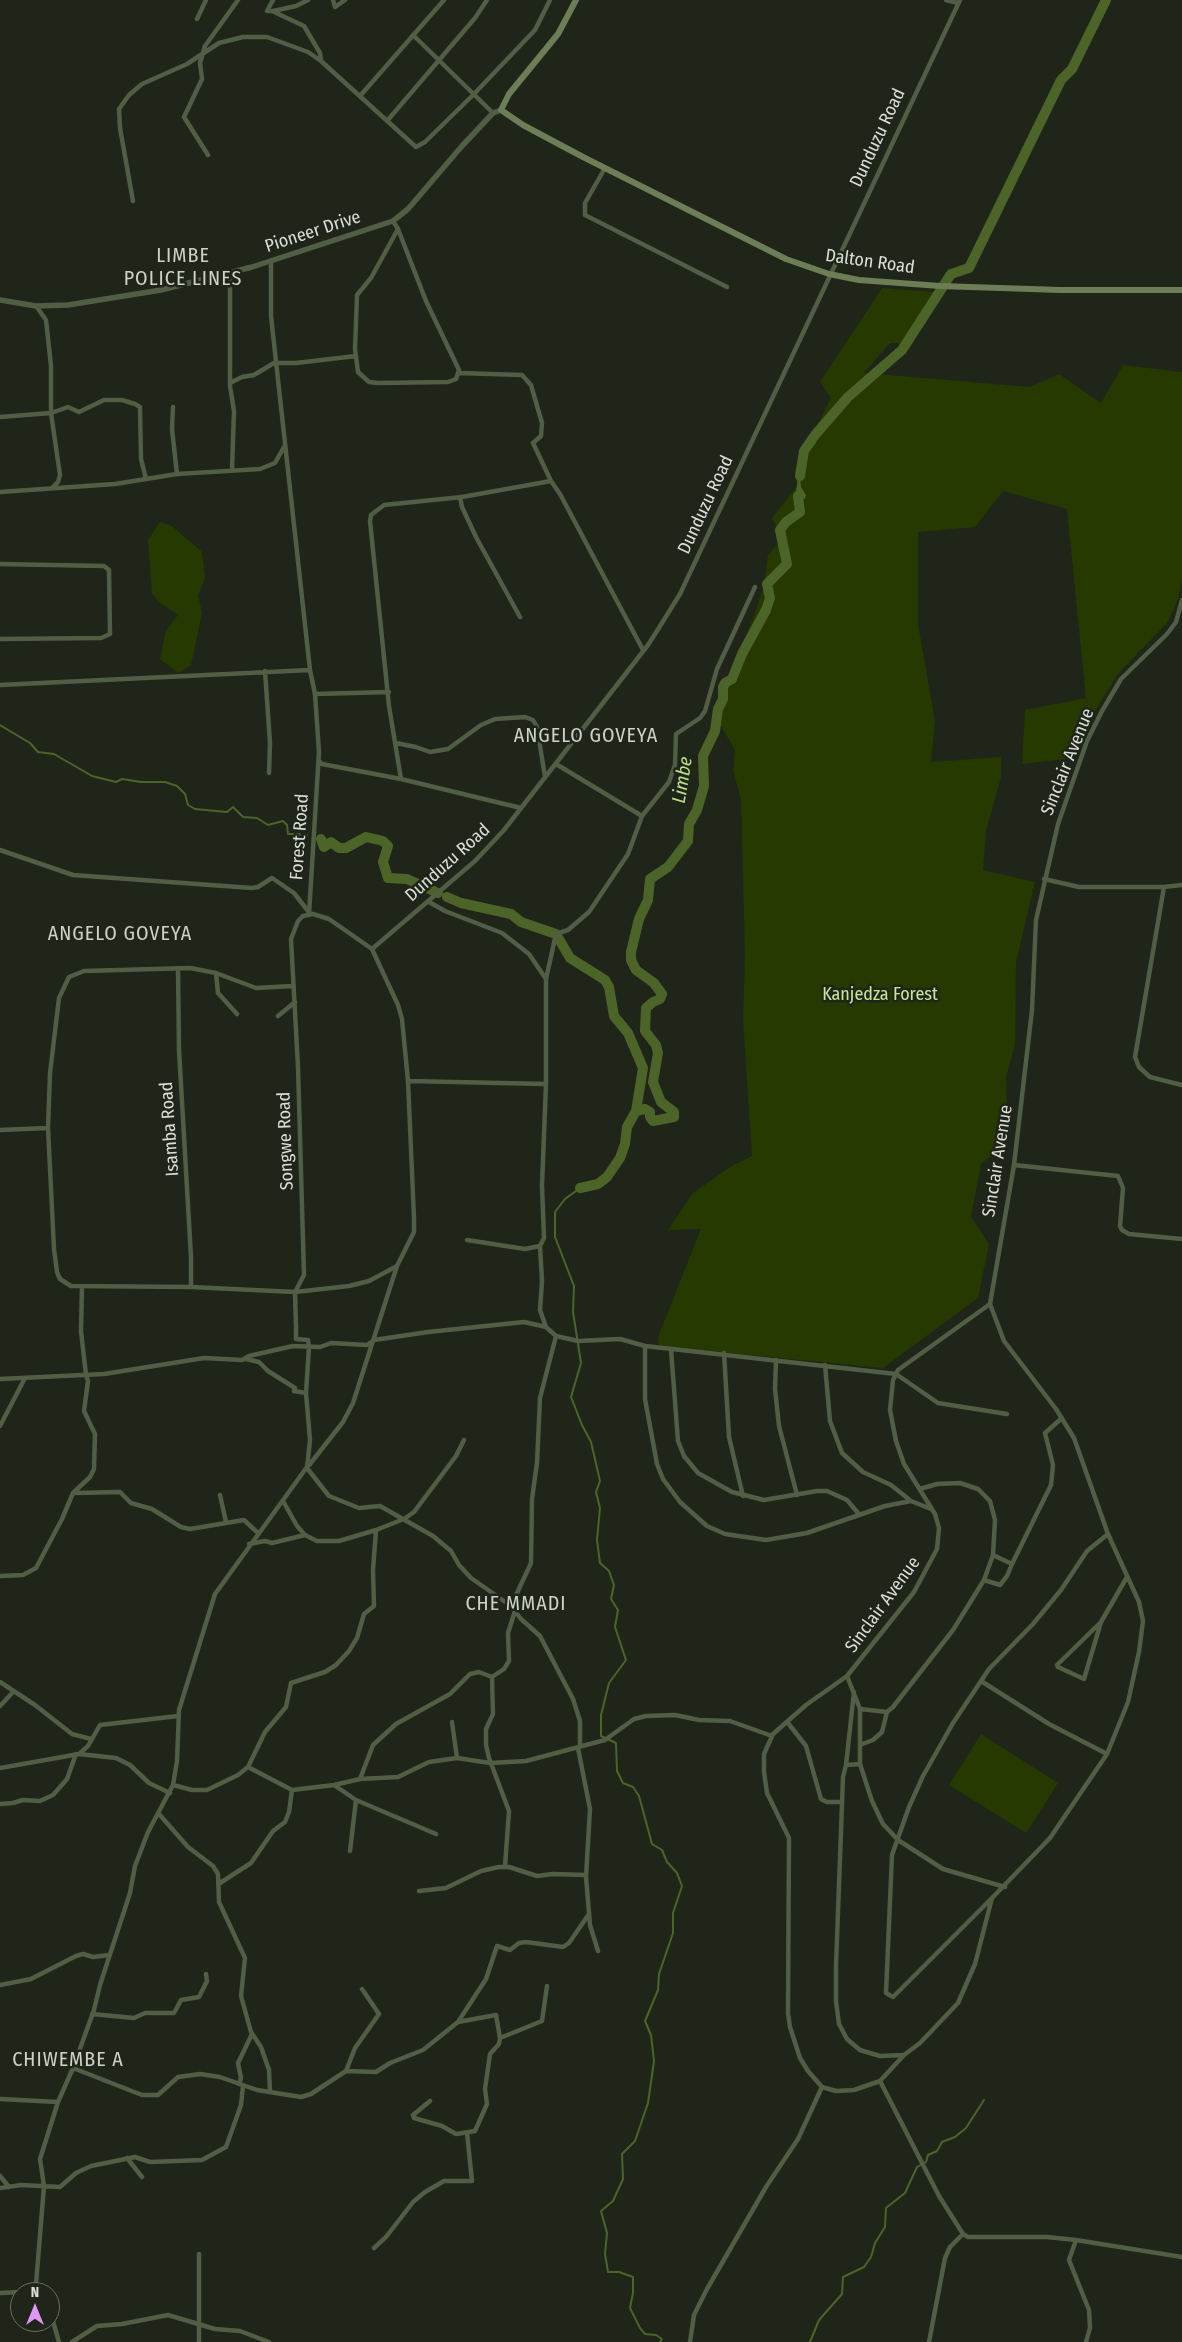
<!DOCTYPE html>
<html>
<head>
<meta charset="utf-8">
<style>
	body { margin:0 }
	#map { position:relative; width:1182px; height:2342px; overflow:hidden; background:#20251a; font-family:"Fira Sans Condensed",sans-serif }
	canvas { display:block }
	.north { position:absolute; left:10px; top:2282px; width:50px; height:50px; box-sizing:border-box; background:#20251a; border:1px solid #6b6f66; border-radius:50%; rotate:0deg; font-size:14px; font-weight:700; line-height:20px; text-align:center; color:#dcdfd8 }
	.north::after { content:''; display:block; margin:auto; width:18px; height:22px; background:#de98f3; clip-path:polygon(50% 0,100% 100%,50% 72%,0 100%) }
</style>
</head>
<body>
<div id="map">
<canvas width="1182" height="2342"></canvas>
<div class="north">N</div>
</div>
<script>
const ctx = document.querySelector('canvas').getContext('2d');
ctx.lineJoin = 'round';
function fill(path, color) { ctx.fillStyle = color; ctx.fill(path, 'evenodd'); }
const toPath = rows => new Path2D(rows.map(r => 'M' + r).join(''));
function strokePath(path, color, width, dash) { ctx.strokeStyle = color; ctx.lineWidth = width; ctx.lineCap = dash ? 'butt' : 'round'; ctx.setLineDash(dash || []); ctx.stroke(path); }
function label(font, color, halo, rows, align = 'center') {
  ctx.font = font + ' "Fira Sans Condensed",sans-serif'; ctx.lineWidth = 5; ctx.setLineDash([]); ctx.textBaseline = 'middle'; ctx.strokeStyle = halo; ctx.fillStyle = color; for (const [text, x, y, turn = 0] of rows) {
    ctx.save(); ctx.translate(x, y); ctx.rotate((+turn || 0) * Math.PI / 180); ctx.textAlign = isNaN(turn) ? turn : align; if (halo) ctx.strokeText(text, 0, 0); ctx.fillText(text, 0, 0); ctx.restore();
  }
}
fill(toPath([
	[882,288,945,293,911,343,890,343,864,373,1030,387,1059,374,1101,403,1123,365,1182,372,1182,579,1178,599,1167,623,1118,674,1085,727,1073,758,1022,764,1025,710,1086,698,1067,509,1003,491,975,527,918,532,918,624,935,721,931,762,1001,757,1001,777,986,831,983,870,1035,882,1016,962,1015,1045,1006,1077,1007,1108,997,1151,981,1164,971,1217,989,1244,978,1298,883,1368,659,1346,658,1337,701,1229,668,1230,693,1193,730,1167,752,1156,743,1019,745,954,741,800,733,770,735,750,714,714,754,616,764,586,768,555,782,539,772,518,797,486,795,470,831,398,820,382],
	[160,522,172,526,202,552,205,578,198,595,202,613,191,665,178,673,160,659,166,630,178,615,159,602,152,594,148,540],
	[981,1734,1058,1783,1026,1833,949,1785]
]), '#263900');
fill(toPath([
	[800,476,801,487,806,495,805,499,797,496,796,492,798,477]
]), '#4d6428');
strokePath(toPath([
	[0,725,30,743,38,752,54,754,92,776,116,782,122,779,141,782,165,782,177,786,185,794,188,805,195,809,227,812,233,807,243,817,257,818,268,825,283,821,287,825,288,834,299,834,304,840,307,835],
	[580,1188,565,1199,555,1212,555,1237,574,1286,573,1312,581,1363,571,1397,582,1425,591,1442,600,1481,596,1492,600,1508,597,1540,600,1563,609,1571,614,1585,611,1599,618,1610,615,1627,626,1660,609,1683,601,1715,601,1736,616,1743,617,1771,623,1783,633,1787,639,1796,652,1844,662,1850,667,1862,677,1873,682,1886,673,1913,673,1933,659,1974,658,1990,645,2021,651,2035,654,2061,648,2103,635,2141,622,2154,623,2179,613,2201,601,2211,607,2233,605,2254,608,2272,619,2272,633,2277,633,2293,630,2308,640,2328,645,2334,656,2335,662,2339,660,2342],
	[810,2342,819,2320,842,2294,843,2277,864,2267,871,2257,875,2243,885,2227,886,2208,905,2193,917,2167,926,2162,928,2155,937,2151,942,2142,955,2137,966,2128,984,2100]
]), '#4d6428', 2);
strokePath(toPath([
	[800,476,804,451,815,435,848,397,902,350,951,274,969,268,1061,80,1072,69,1106,0],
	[321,839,324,847,331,842,339,848,346,848,366,837,383,841,388,846,383,862,388,878,407,879,438,893],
	[447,897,461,903,511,914,521,922,556,934,570,958,605,980,609,987,614,1016,628,1033,643,1068,636,1111],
	[580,1188,598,1184,607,1177,620,1158,625,1144,627,1127,636,1111,645,1109,650,1112,650,1117,653,1121,674,1117,674,1112,661,1102,653,1082,658,1053,656,1045,645,1031,646,1008,653,1002,660,999,662,994,654,983,636,970,631,960,631,952,639,919,648,900,650,879,668,867,688,841,689,824,697,810,704,786,703,756,715,731,718,709,723,699,723,687,725,683,732,679,742,654,766,610,770,598,767,584,787,564,780,530,786,522,800,512,798,496]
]), '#4d6428', 10);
strokePath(toPath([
	[273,0,267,11,272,11,304,26,320,53,321,61,416,147,425,142,473,95,535,30,550,0],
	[333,0,335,7,345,0],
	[946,0,958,3],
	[273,11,296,6,308,0],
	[197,19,206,0],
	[413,35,493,113],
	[360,96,444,0],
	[387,121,475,18,487,0],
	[208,155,184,117,202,79,200,63,205,46,238,0],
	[605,168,585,203,585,215,727,287],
	[133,201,120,128,119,109,129,95,142,84,187,64,219,43,243,37,267,37,308,52,321,61],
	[393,221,398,229,426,301,459,370,456,379,448,382,378,383,369,382,358,372,355,349,357,295,371,278,398,229],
	[271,261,271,316,310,670,315,694,319,752,309,914],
	[230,273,230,386,234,411,232,470],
	[36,306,46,320,51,366,51,413,60,475,58,482,53,487],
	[459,373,522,375,531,385,542,423,541,436,533,443,551,481],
	[230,383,242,377,254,375,274,363,296,363,356,356],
	[173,407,172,429,177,474],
	[0,417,51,413,68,407,79,412,104,400,122,400,135,404,140,407,141,459,146,479],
	[0,492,115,484,177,474,260,469,275,463,284,447],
	[460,497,462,507,476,537,520,617],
	[0,564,104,566,109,570,110,634,101,638,0,639],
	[265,671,270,743,269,773],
	[0,685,310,670],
	[315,694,389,692],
	[396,743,416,747,430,752,448,749,481,725,495,719,525,717,533,720,537,727,545,777],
	[319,761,322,764,401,779,521,808],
	[556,764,642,816],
	[401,779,389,706,370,521,371,515,384,505,462,497,551,481,560,494,643,650],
	[0,850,73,875,252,888,258,887,272,878,294,893,308,911],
	[1044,879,1079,887,1164,887,1182,885],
	[1164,887,1135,1057,1139,1067,1150,1077,1182,1085],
	[429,902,445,911,502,933,529,954,546,979,546,1084,542,1186,544,1238,540,1246,542,1281,540,1310,546,1327],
	[372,949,475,861,504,830,648,645,662,623,680,594,960,0],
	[178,968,179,1050,191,1257,191,1287],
	[216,973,218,993,237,1014],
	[546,979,556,934,568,930,589,912,628,854,642,816,669,782,675,765,676,734,700,718,705,711,717,669,755,587],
	[293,986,256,988,216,973,190,968,84,971,69,977,59,998,50,1073,48,1128,54,1249,57,1272,60,1279,71,1286,191,1287,295,1292,349,1286,369,1281,397,1266],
	[278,1016,295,1002],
	[408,1081,546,1084],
	[0,1130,48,1128],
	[1014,1165,1118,1176,1123,1188,1120,1226,1122,1230,1129,1234,1182,1239],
	[467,1240,525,1249,540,1246],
	[990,1304,1004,1341,1056,1409,1074,1438,1108,1534,1139,1602,1143,1621,1139,1652,1128,1702,1107,1754,1050,1838,992,1898,975,1964,958,2003,920,2043,904,2055,880,2081,854,2090,836,2091,822,2087,808,2071,800,2058,790,2027,788,2013,789,1838,767,1793,764,1772,764,1754,773,1734,806,1705,847,1676,914,1592,937,1549,939,1528,935,1514,904,1464,896,1441,890,1410,893,1380,898,1370,990,1304,1014,1165,1032,1010,1036,920,1058,824,1087,741,1102,711,1121,679,1167,634,1176,622,1182,600],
	[645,1346,645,1399,657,1464,663,1479,680,1502,707,1526,725,1534,766,1540,807,1533,885,1506,911,1501,931,1509],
	[671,1349,678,1441,684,1456,698,1473,732,1492,764,1500,817,1491,827,1491,847,1500,858,1513],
	[724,1353,729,1437,743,1496],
	[246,1359,259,1362,268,1371,295,1388,294,1391,306,1393],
	[776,1360,775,1389,779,1426,797,1495],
	[825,1365,830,1421,842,1453,863,1472,891,1485,911,1501],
	[0,1379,104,1374,204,1358,242,1360,249,1356,293,1346,320,1347,331,1343,367,1345,374,1340,428,1332,524,1322,546,1327,556,1336,578,1341,620,1339,645,1346,896,1374,938,1403,1007,1414],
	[0,1426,25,1378],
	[310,1464,343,1422,353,1403,397,1266,414,1232,414,1218,408,1081,402,1019,398,1005,372,949,329,919,313,914,303,916,298,921,291,939,298,1067,304,1275,295,1292,296,1327,296,1339,308,1340,309,1347,306,1393,310,1440,307,1468,329,1496,359,1508,380,1506,433,1536,451,1551,459,1565,471,1578,511,1606,521,1619,540,1636,573,1699,580,1721,580,1746],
	[75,1493,120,1492,131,1503,152,1509,181,1527,190,1529,244,1520,258,1533],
	[220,1495,226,1522],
	[283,1501,297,1526,305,1535,317,1541,339,1541,376,1530,404,1519,414,1512,456,1456,464,1440],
	[249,1544,265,1541,272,1543,305,1535],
	[1012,1564,1051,1485,1053,1465,1045,1433,1062,1418],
	[0,1576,23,1575,36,1568,62,1519,73,1493,90,1477,94,1469,95,1434,84,1411,88,1381,86,1375,81,1331,82,1286],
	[984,1580,1000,1585,1007,1576,1012,1564,993,1555],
	[511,1606,531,1563,532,1499,537,1463,540,1398,556,1336],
	[1101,1622,1084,1679,1058,1667,1057,1665,1101,1622,1127,1577],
	[847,1676,860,1709,860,1764,872,1801,883,1824,898,1840,943,1869,1005,1887],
	[492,1677,493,1714,486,1729,486,1745,489,1758,509,1811,505,1866],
	[981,1681,1049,1724,1107,1754],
	[0,1682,35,1705,72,1734,91,1739],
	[0,1706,14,1691],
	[860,1709,887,1712,893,1707,953,1630,984,1580,993,1555,995,1520,990,1501,978,1489,960,1483,937,1484,920,1489],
	[452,1722,457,1758],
	[788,1723,806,1746,821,1799,827,1802,841,1802],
	[860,1745,873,1740,882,1732,887,1712],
	[578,1748,590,1809,586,1877,590,1925,598,1951],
	[79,1754,88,1746,100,1725,178,1716],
	[860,1764,846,1765,843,1777,836,1966,836,2001,839,2024,847,2039,860,2050,880,2056,904,2055],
	[846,1765,854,1692],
	[248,1767,292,1790,334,1785,360,1779,398,1777,429,1762,457,1758,490,1763,526,1761,605,1740,634,1719,646,1716,675,1715,699,1720,730,1721,772,1736],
	[0,1768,79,1754,116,1758,130,1765,149,1783,170,1793],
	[360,1779,373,1745,396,1724,450,1694,470,1674,479,1672,492,1677,504,1669,509,1661,508,1633,515,1611],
	[173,1785,192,1790,207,1790,238,1775,248,1767,265,1732,286,1707,291,1683,325,1672,336,1665,349,1651,357,1638,364,1614,374,1606,373,1570,376,1530],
	[334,1785,356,1800,436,1834],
	[0,1804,13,1803,23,1800,40,1801,53,1795,67,1779,76,1754],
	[159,1814,188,1847,213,1866,218,1874,219,1902,245,1958,241,1996,251,2032,261,2047,269,2070,270,2091],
	[350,1851,356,1800],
	[220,1883,251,1863,273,1831,285,1822,289,1812,292,1790],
	[419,1891,446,1888,481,1871,499,1867,509,1867,537,1876,553,1874,586,1875],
	[991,1899,893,1997,886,1993,892,1855,909,1807,923,1776,953,1723,989,1669,1033,1624,1061,1590,1087,1551,1108,1534],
	[0,1985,31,1979,76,1956,83,1954,93,1957,109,1955],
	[92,2014,134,2018,145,2013,174,2013,181,2000,199,1997,207,1981,206,1974],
	[458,2022,486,1979,497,1946,510,1950,519,1943,526,1942,563,1947,569,1943,589,1914],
	[73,2068,142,2095,158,2095,178,2077,200,2074,220,2077,257,2090,301,2097,311,2094,346,2071,376,2072,390,2063,423,2050,458,2022,496,2015,500,2038],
	[346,2071,355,2048,379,2014,362,1989],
	[880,2081,939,2196,963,2234,968,2237,1047,2237,1076,2240,1182,2257],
	[239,2084,241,2078,238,2063,252,2034],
	[0,2099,58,2102],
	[430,2101,413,2115,414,2118,442,2126,456,2134,475,2131,487,2104,485,2089,490,2054,499,2044,500,2038,542,2021,547,1986],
	[127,2158,142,2177],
	[0,2176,9,2187],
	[0,2188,21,2185,60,2187,76,2173,91,2166,135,2157,150,2162,202,2160,226,2147,241,2105,243,2086],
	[1076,2240,1069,2260,1089,2310,1090,2328,1086,2342],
	[374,2248,386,2237,413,2202,425,2192,444,2181,472,2181,467,2133],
	[36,2284,41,2292],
	[0,2293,20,2292,36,2284,44,2186,40,2159,58,2102,73,2068,94,2010,100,1985,130,1893,135,1866,148,1832,173,1785,177,1761,179,1710,215,1594,307,1467],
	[50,2311,59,2342],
	[72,2342,97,2326,122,2324,168,2315,215,2329,240,2331,269,2342],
	[199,2342,199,2254],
	[690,2342,694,2315,707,2289,766,2187,798,2139,822,2087],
	[929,2342,945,2258,950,2247,963,2234]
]), '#525d45', 4.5);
strokePath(toPath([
	[0,300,36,306,68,305,161,290,252,267,393,221,408,209,462,146,493,113,501,110]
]), '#525d45', 5.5);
strokePath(toPath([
	[576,0,558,34,509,94,501,110,523,125,583,157,786,259,829,274,859,280,940,286,1060,290,1182,290]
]), '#6d7e56', 6);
strokePath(toPath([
	[307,1467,310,1464]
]), '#525d45', 4.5);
label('18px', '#dcdfd8', '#20251a', [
	["Dunduzu Road",878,138,-65],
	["Pioneer Drive",313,232,-18],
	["Dalton Road",870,262,8],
	["Dunduzu Road",706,505,-65],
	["Sinclair Avenue",1068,762,-68],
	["Forest Road",300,837,-86],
	["Dunduzu Road",448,863,-42],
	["Isamba Road",170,1129,-94],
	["Songwe Road",286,1141,-92],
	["Sinclair Avenue",998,1161,-81],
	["Sinclair Avenue",883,1605,-54]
]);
label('18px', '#c4e991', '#20251a', [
	["Kanjedza Forest",880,995]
]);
label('italic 19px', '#bbe088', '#20251a', [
	["Limbe",683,780,-81]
]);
ctx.letterSpacing = '1px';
label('20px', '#cdd3c6', '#20251a', [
	["LIMBE",183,256],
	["POLICE LINES",183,279],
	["ANGELO GOVEYA",586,736],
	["ANGELO GOVEYA",120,934],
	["CHE MMADI",516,1604],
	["CHIWEMBE A",68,2060]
]);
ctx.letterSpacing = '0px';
</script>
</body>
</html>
